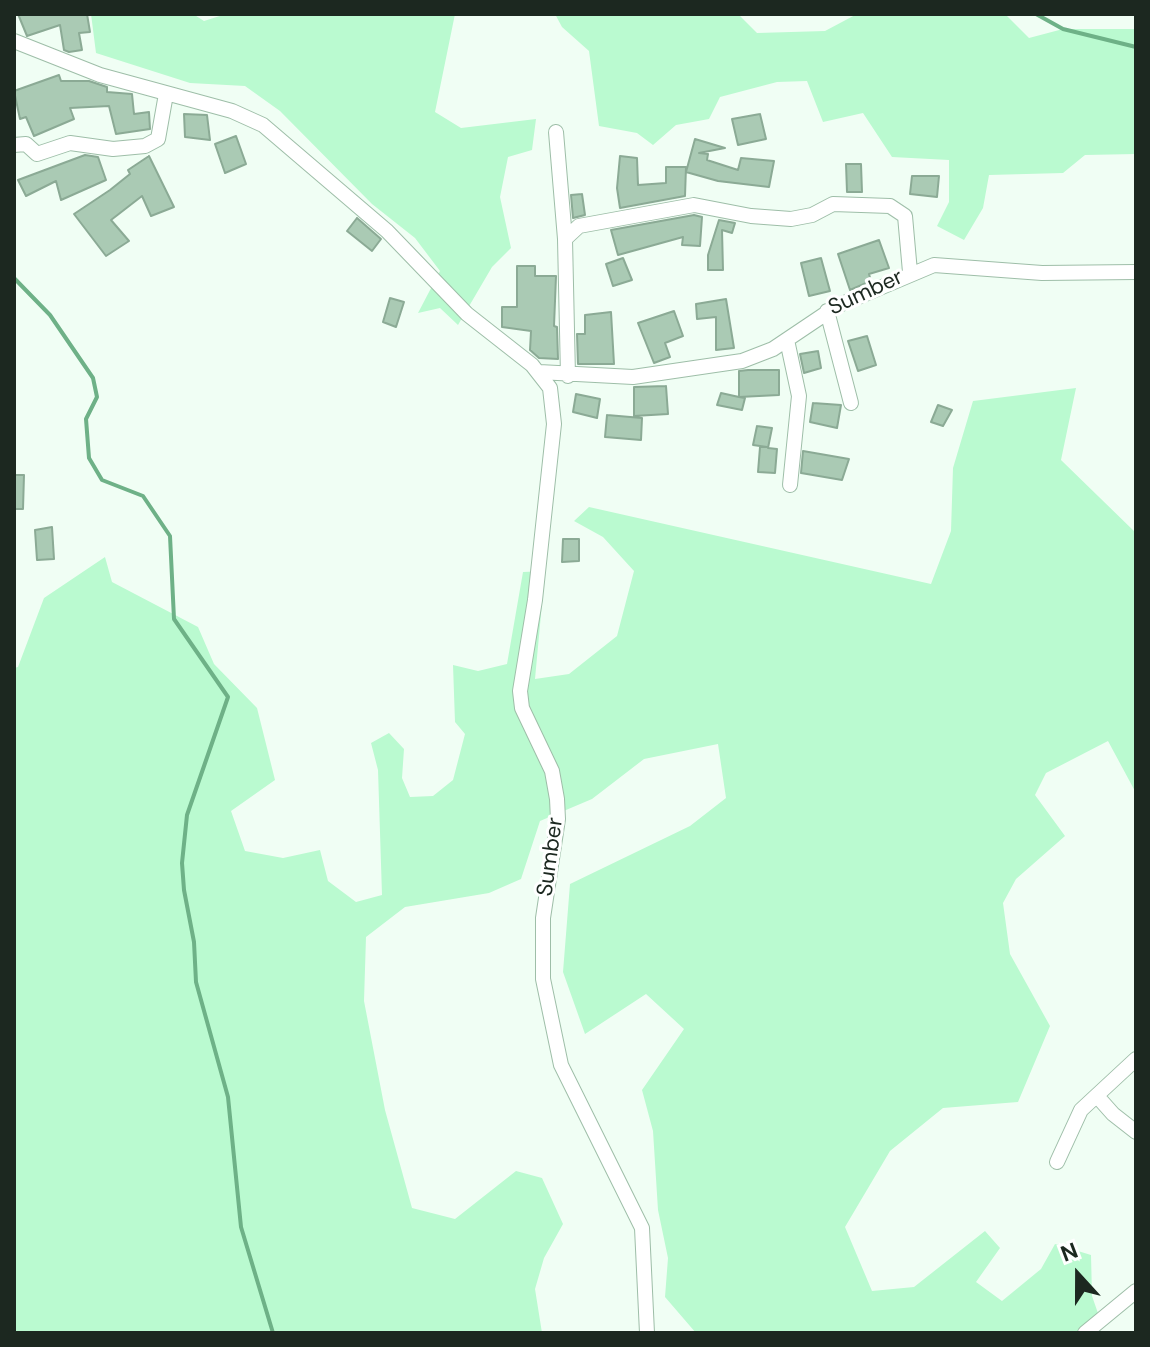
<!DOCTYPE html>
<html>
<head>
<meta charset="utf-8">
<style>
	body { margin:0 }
	#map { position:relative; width:1150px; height:1347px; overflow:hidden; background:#f0fef4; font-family:"DM Sans",sans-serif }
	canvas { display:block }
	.frame { position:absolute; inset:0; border:16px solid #1c2820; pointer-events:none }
	.north { position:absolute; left:1038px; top:1235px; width:80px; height:80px; -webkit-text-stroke:6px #fff; paint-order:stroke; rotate:339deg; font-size:22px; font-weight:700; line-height:32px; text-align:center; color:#1c2820 }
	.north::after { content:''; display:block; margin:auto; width:28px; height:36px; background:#1c2820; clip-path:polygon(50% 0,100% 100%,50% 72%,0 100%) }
</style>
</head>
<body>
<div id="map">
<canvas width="1150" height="1347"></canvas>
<div class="frame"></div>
<div class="north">N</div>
</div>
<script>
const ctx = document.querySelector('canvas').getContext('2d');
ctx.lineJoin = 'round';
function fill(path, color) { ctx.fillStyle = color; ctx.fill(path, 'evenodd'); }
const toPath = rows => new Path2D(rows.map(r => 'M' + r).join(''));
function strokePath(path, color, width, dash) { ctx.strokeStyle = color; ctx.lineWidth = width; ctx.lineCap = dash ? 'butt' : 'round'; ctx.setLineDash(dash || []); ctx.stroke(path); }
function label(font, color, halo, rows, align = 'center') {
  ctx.font = font + ' "DM Sans",sans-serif'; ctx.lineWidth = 6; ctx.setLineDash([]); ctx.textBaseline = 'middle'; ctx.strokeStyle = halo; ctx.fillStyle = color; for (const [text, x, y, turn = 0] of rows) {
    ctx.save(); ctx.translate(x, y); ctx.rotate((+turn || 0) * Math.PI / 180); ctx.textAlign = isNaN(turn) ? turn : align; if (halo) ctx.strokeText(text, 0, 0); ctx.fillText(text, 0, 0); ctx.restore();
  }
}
fill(toPath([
	[91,14,193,14,204,21,226,14,455,14,435,112,461,128,536,119,532,150,508,157,500,197,511,248,492,267,458,325,440,308,418,313,440,271,415,238,372,204,280,111,245,86,190,83,96,53],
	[555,14,738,14,757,33,825,31,857,14,1005,14,1029,38,1063,29,1136,29,1136,154,1085,155,1063,173,989,175,983,208,964,240,937,226,949,202,949,160,892,157,863,113,823,122,807,81,777,82,720,97,709,119,676,125,653,145,637,133,599,126,589,51,562,27],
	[1076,388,1061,460,1136,533,1136,793,1108,741,1046,773,1035,795,1065,836,1016,879,1003,903,1010,954,1050,1026,1018,1102,943,1108,890,1151,845,1227,872,1291,914,1287,985,1231,1000,1248,976,1282,1002,1301,1041,1269,1055,1244,1091,1255,1092,1296,1100,1319,1078,1333,696,1333,665,1297,668,1258,658,1210,653,1131,642,1090,684,1029,646,994,585,1034,563,972,570,884,690,826,726,798,718,744,644,759,592,799,540,821,521,879,489,893,405,907,366,937,364,1001,385,1110,412,1208,455,1219,516,1171,542,1178,563,1224,544,1258,535,1289,542,1333,14,1333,14,668,18,667,44,598,105,557,112,582,198,627,214,664,257,708,275,780,231,811,245,851,283,858,320,850,328,881,356,902,382,895,378,770,371,743,389,733,404,749,402,778,410,797,433,796,453,780,465,734,455,722,453,665,478,671,507,664,523,572,545,571,535,679,569,674,617,636,634,571,603,537,574,521,589,507,931,584,951,531,953,468,973,401]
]), '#bafad0');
strokePath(toPath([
	[1036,14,1063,29,1136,47],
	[14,278,50,315,93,378,97,397,86,419,89,458,102,480,143,496,170,536,174,619,228,697,187,815,182,863,184,890,194,942,196,982,228,1097,241,1227,273,1333]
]), '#6eb187', 4);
const building = toPath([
	[18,14,87,14,90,32,79,33,82,50,69,52,64,50,60,25,27,36,18,14],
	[59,75,61,81,89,81,107,87,107,92,132,94,134,114,149,112,150,129,116,134,109,106,70,108,74,119,34,136,26,117,20,119,14,91,59,75],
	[184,114,207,115,210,140,185,137,184,114],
	[760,114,766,139,738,145,732,119,760,114],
	[236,136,246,164,225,173,215,144,236,136],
	[695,139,725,148,699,153,708,154,707,160,738,170,741,158,774,161,769,187,718,181,686,172,695,139],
	[85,155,98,157,106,180,61,200,56,181,26,196,18,180,85,155],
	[149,156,174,207,151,216,142,196,111,220,129,241,106,256,74,214,110,190,130,174,128,170,149,156],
	[620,156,637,158,638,185,666,183,666,167,686,167,685,196,620,208,617,188,620,156],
	[846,164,861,164,862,192,847,192,846,164],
	[912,176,939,176,937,197,910,194,912,176],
	[582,194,585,215,573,218,571,195,582,194],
	[694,215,702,217,700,246,682,245,683,237,618,255,611,230,694,215],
	[357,218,381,239,372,251,347,231,357,218],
	[719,220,735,223,732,233,722,230,723,270,708,270,708,255,719,220],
	[879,240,889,268,869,274,871,281,850,290,838,254,879,240],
	[623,258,632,280,613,286,606,264,623,258],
	[821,258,830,291,809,296,801,263,821,258],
	[517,266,535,266,535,276,556,276,554,326,557,327,558,359,539,358,530,350,531,331,502,327,502,307,517,307,517,266],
	[390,298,404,302,396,327,383,322,390,298],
	[726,299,734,348,716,350,716,317,697,319,696,304,726,299],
	[674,311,683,336,665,343,670,357,654,363,638,323,674,311],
	[611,312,614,364,578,364,577,334,585,334,585,315,611,312],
	[867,336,876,365,858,371,848,341,867,336],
	[818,351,821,368,804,373,800,354,818,351],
	[748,370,779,370,779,395,739,397,745,398,742,410,717,405,721,393,739,397,739,371,748,370],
	[666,386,668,414,634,416,634,387,666,386],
	[576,394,600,399,597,418,573,412,576,394],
	[813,403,841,405,837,428,810,422,813,403],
	[938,405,952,410,943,426,931,422,938,405],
	[607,415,642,418,641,440,605,437,607,415],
	[757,426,772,428,768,448,777,449,775,473,758,472,760,447,767,447,753,445,757,426],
	[803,451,849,459,842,480,801,473,803,451],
	[14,475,24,475,23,509,14,509,14,475],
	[52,527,54,559,37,560,35,530,52,527],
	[563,539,579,539,579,561,562,562,563,539]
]);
fill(building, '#aacab4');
strokePath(building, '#8baa95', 2);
const minor = toPath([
	[14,41,100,75,232,111,263,125,387,231,467,314,532,365,550,388,554,424,535,600,520,691,522,708,552,771,557,799,558,819,543,918,543,979,561,1065,642,1228,647,1333],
	[556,132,565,239],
	[14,145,26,144,37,154,70,143,113,149,145,146,158,139,166,94],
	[827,311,851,403],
	[787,340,799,396,790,485],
	[539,372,633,377,742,361,773,349,837,306,934,265,1042,273,1136,272],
	[568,376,565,239,579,226,694,205,751,216,791,219,812,215,833,204,890,206,905,216,910,272],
	[1097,1096,1113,1114,1136,1132],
	[1057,1162,1081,1110,1136,1059],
	[1085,1333,1136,1291]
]);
strokePath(minor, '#9ebea8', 16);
strokePath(minor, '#fff', 14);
label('22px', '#1c2820', '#fff', [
	["Sumber",866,293,-25],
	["Sumber",551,857,-82]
]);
</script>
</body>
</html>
